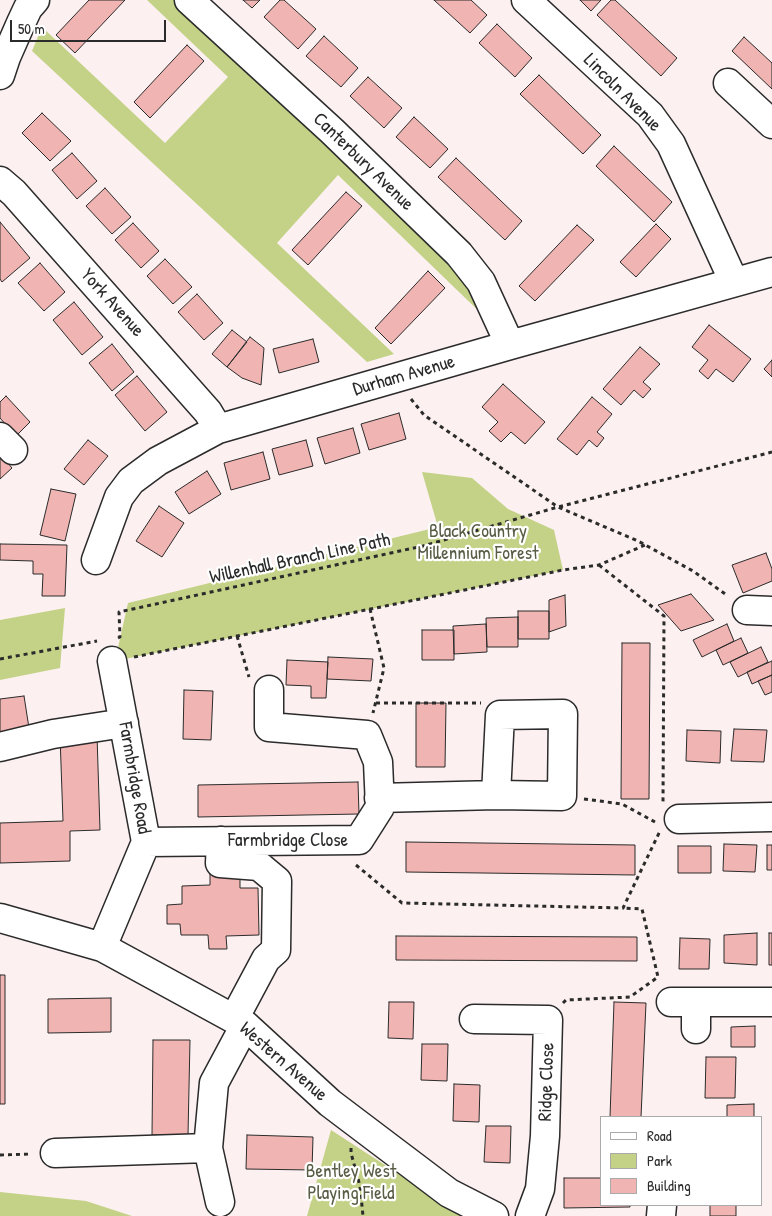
<!DOCTYPE html>
<html>
<head>
<meta charset="utf-8">
<style>
	body { margin:0 }
	#map { position:relative; width:772px; height:1216px; overflow:hidden; background:#fcf0f0; font-family:"Patrick Hand",sans-serif }
	canvas { display:block }
	.legend { position:absolute; left:600px; top:1116px; width:162px; height:90px; box-sizing:border-box; background:#fff; border:1px solid #aaa; margin:0; padding:6px 9px; list-style:none; font-size:15px; color:#2b2b2b }
	.legend li { display:flex; align-items:center; gap:10px; height:25px }
	.legend b { width:25px; border:1px solid #aaa }
	.scale { position:absolute; left:10px; top:20px; width:156px; height:22px; box-sizing:border-box; border:2px solid #2b2b2b; border-top:0; padding-left:6px; font-size:15px; line-height:18px; white-space:nowrap; color:#2b2b2b; -webkit-text-stroke:4px #fff; paint-order:stroke }
</style>
</head>
<body>
<div id="map">
<canvas width="772" height="1216"></canvas>
<ul class="legend">
<li><b style="height:6px;background:#fff"></b>Road</li>
<li><b style="height:14px;background:#c3d286"></b>Park</li>
<li><b style="height:14px;background:#f0b4b2"></b>Building</li>
</ul>
<div class="scale">50 m</div>
</div>
<script>
const ctx = document.querySelector('canvas').getContext('2d');
ctx.lineJoin = 'round';
function fill(path, color) { ctx.fillStyle = color; ctx.fill(path, 'evenodd'); }
const toPath = rows => new Path2D(rows.map(r => 'M' + r).join(''));
function strokePath(path, color, width, dash) { ctx.strokeStyle = color; ctx.lineWidth = width; ctx.lineCap = dash ? 'butt' : 'round'; ctx.setLineDash(dash || []); ctx.stroke(path); }
function label(font, color, halo, rows, align = 'center') {
  ctx.font = font + ' "Patrick Hand",sans-serif'; ctx.lineWidth = 4.5; ctx.setLineDash([]); ctx.textBaseline = 'middle'; ctx.strokeStyle = halo; ctx.fillStyle = color; for (const [text, x, y, turn = 0] of rows) {
    ctx.save(); ctx.translate(x, y); ctx.rotate((+turn || 0) * Math.PI / 180); ctx.textAlign = isNaN(turn) ? turn : align; if (halo) ctx.strokeText(text, 0, 0); ctx.fillText(text, 0, 0); ctx.restore();
  }
}
fill(toPath([
	[147,0,176,0,469,282,487,319,338,175,277,243,394,354,367,362,32,51,42,27,165,143,228,77],
	[422,472,472,478,508,509,554,530,563,570,115,661,128,603,438,527],
	[65,608,60,668,0,680,0,620],
	[331,1130,428,1193,468,1216,307,1216],
	[0,1192,86,1201,132,1216,0,1216]
]), '#c3d286');
const building = toPath([
	[89,0,125,0,75,53,56,35,89,0],
	[243,0,260,0,252,8,243,0],
	[280,0,284,0,316,29,298,49,264,17,280,0],
	[434,0,471,0,487,15,470,33,434,0],
	[580,0,601,0,591,11,580,0],
	[611,0,615,0,677,58,661,76,597,15,611,0],
	[497,24,532,58,515,77,479,43,497,24],
	[324,36,358,68,341,87,306,56,324,36],
	[744,37,772,63,772,89,732,51,744,37],
	[187,45,204,61,150,118,134,102,187,45],
	[539,75,601,135,583,154,520,94,539,75],
	[368,77,402,108,384,128,350,96,368,77],
	[42,113,71,141,50,161,22,133,42,113],
	[414,117,448,149,430,168,396,137,414,117],
	[614,146,672,202,654,222,596,166,614,146],
	[72,153,97,181,77,199,52,170,72,153],
	[456,158,522,221,505,240,438,177,456,158],
	[105,188,131,217,112,234,86,206,105,188],
	[346,192,362,206,308,265,292,250,346,192],
	[0,222,30,258,2,282,0,279,0,222],
	[133,223,159,251,141,268,115,240,133,223],
	[656,224,671,239,636,277,620,262,656,224],
	[577,225,594,240,535,301,519,286,577,225],
	[165,259,192,287,173,304,147,276,165,259],
	[40,263,65,292,44,311,18,283,40,263],
	[428,271,445,288,391,344,375,328,428,271],
	[197,294,223,323,204,340,178,312,197,294],
	[74,302,103,337,82,355,53,320,74,302],
	[709,325,751,359,733,382,716,369,708,379,699,371,708,360,692,347,709,325],
	[232,330,247,342,227,367,212,354,232,330],
	[250,337,264,348,261,385,242,378,227,367,250,337],
	[313,339,319,362,279,373,273,349,313,339],
	[112,344,134,372,112,391,89,363,112,344],
	[640,347,660,364,643,382,651,389,643,398,634,390,621,405,603,389,640,347],
	[772,360,772,377,764,369,772,360],
	[137,376,167,412,145,431,115,395,137,376],
	[503,384,545,422,525,444,511,432,501,442,489,431,498,422,482,407,503,384],
	[6,396,30,422,16,436,0,418,0,402,6,396],
	[592,397,612,414,597,432,604,438,597,447,589,440,577,455,557,439,592,397],
	[399,413,406,439,369,450,361,424,399,413],
	[353,428,360,453,325,464,317,438,353,428],
	[88,440,108,456,84,485,64,469,88,440],
	[306,440,313,466,279,475,272,449,306,440],
	[263,452,270,479,231,490,224,463,263,452],
	[0,454,12,468,0,479,0,454],
	[207,471,221,494,189,514,175,492,207,471],
	[51,489,76,494,65,541,40,535,51,489],
	[159,506,184,523,162,557,136,541,159,506],
	[0,544,67,545,65,596,42,596,43,574,33,574,33,561,0,560,0,544],
	[766,553,772,569,772,581,743,593,732,565,766,553],
	[691,594,714,620,681,631,658,605,691,594],
	[565,595,566,626,549,632,549,600,565,595],
	[518,611,549,611,549,639,518,639,518,611],
	[518,617,518,647,487,647,486,618,518,617],
	[486,624,487,652,454,654,453,626,486,624],
	[727,624,734,641,702,657,693,640,727,624],
	[422,630,454,630,454,660,422,660,422,630],
	[741,638,748,653,723,665,716,650,741,638],
	[622,643,650,643,649,799,621,799,622,643],
	[761,647,768,662,738,677,730,662,761,647],
	[328,657,373,659,371,681,327,679,328,657],
	[287,660,328,662,326,698,311,698,311,686,286,685,287,660],
	[772,661,772,675,752,684,747,672,772,661],
	[772,675,772,692,765,695,758,681,772,675],
	[184,690,213,691,211,740,183,739,184,690],
	[24,696,29,728,0,732,0,699,24,696],
	[416,703,446,703,445,767,416,767,416,703],
	[734,729,767,730,764,762,731,761,734,729],
	[687,730,721,731,720,763,686,761,687,730],
	[97,735,100,830,70,831,70,861,0,863,0,823,63,821,60,736,97,735],
	[358,782,359,814,198,817,198,785,358,782],
	[406,842,635,845,635,875,406,872,406,842],
	[724,844,757,845,755,872,723,871,724,844],
	[767,845,772,845,772,870,767,870,767,845],
	[678,846,711,846,711,873,678,873,678,846],
	[210,874,240,874,240,888,258,888,259,935,226,936,227,949,209,949,208,935,181,935,180,924,167,924,167,905,182,904,182,886,210,885,210,874],
	[757,933,757,965,724,963,724,935,757,933],
	[769,933,772,933,772,965,769,965,769,933],
	[396,936,637,937,637,961,396,960,396,936],
	[680,938,710,939,709,969,679,969,680,938],
	[0,975,5,975,5,1104,0,1104,0,975],
	[111,998,111,1032,48,1033,48,999,111,998],
	[389,1002,414,1002,413,1039,388,1038,389,1002],
	[614,1002,646,1003,641,1117,610,1117,614,1002],
	[755,1026,755,1047,731,1047,731,1027,755,1026],
	[153,1040,190,1040,188,1135,152,1135,153,1040],
	[422,1044,448,1044,447,1081,421,1080,422,1044],
	[706,1057,736,1057,735,1098,705,1098,706,1057],
	[454,1084,480,1085,479,1122,453,1121,454,1084],
	[754,1104,754,1117,727,1117,727,1105,754,1104],
	[486,1126,511,1126,510,1163,484,1162,486,1126],
	[247,1135,313,1137,312,1170,246,1169,247,1135],
	[564,1178,601,1178,601,1205,630,1205,630,1207,564,1208,564,1178],
	[710,1205,736,1205,736,1216,710,1216,710,1205]
]);
fill(building, '#f0b4b2');
strokePath(building, '#2b2b2b', 1);
const minor = toPath([
	[189,0,332,131,459,254,481,282,510,345],
	[526,0,650,115,671,144,734,282],
	[0,75,6,57,21,23,28,8,35,0],
	[728,83,772,124],
	[0,181,14,193,208,412,218,429],
	[0,437,13,450],
	[96,560,119,497,131,481,158,461,218,429,510,345,772,272],
	[747,610,772,611],
	[0,747,53,734,124,723],
	[379,798,496,795,562,796,563,714,500,715,496,795],
	[679,819,772,817],
	[221,841,220,863,259,866,277,881,276,950,266,959,234,1019],
	[146,842,359,840,380,807,378,762,367,735,269,727,269,690],
	[0,918,102,947,245,1025,330,1103,449,1193,494,1216],
	[102,947,146,842,112,661],
	[671,1002,772,1002],
	[474,1019,548,1020,545,1136,540,1189,530,1216],
	[696,1029,696,1002],
	[55,1153,208,1148],
	[220,1202,208,1148,214,1083,245,1025],
	[661,1216,662,1205]
]);
strokePath(minor, '#2b2b2b', 31);
strokePath(toPath([
	[411,399,424,415,558,507,638,541,693,571,728,596],
	[599,565,664,616,663,803],
	[370,609,384,668,373,713],
	[237,636,249,677],
	[118,638,120,637,119,612,423,546,558,507,772,452],
	[134,657,563,570,599,565,645,545],
	[0,659,97,641],
	[376,703,481,703],
	[584,799,622,804,655,822],
	[356,865,402,903,623,908,660,831],
	[563,1003,566,1000,630,997,658,977,642,909,623,908],
	[351,1148,351,1153,360,1186,363,1216],
	[0,1155,32,1154]
]), '#2b2b2b', 3, [4, 4]);
strokePath(minor, '#fff', 28);
label('19px', '#2b2b2b', '#fff', [
	["Lincoln Avenue",622,93,45],
	["Canterbury Avenue",363,162,44],
	["York Avenue",112,303,48],
	["Durham Avenue",404,376,-16],
	["Willenhall Branch Line Path",300,559,-12],
	["Farmbridge Road",134,778,80],
	["Farmbridge Close",288,841],
	["Western Avenue",283,1062,41],
	["Ridge Close",547,1082,-88]
]);
label('19px', '#595d46', '#fff', [
	["Black Country",478,532],
	["Millennium Forest",478,554],
	["Bentley West",351,1172],
	["Playing Field",351,1194]
]);
</script>
</body>
</html>
